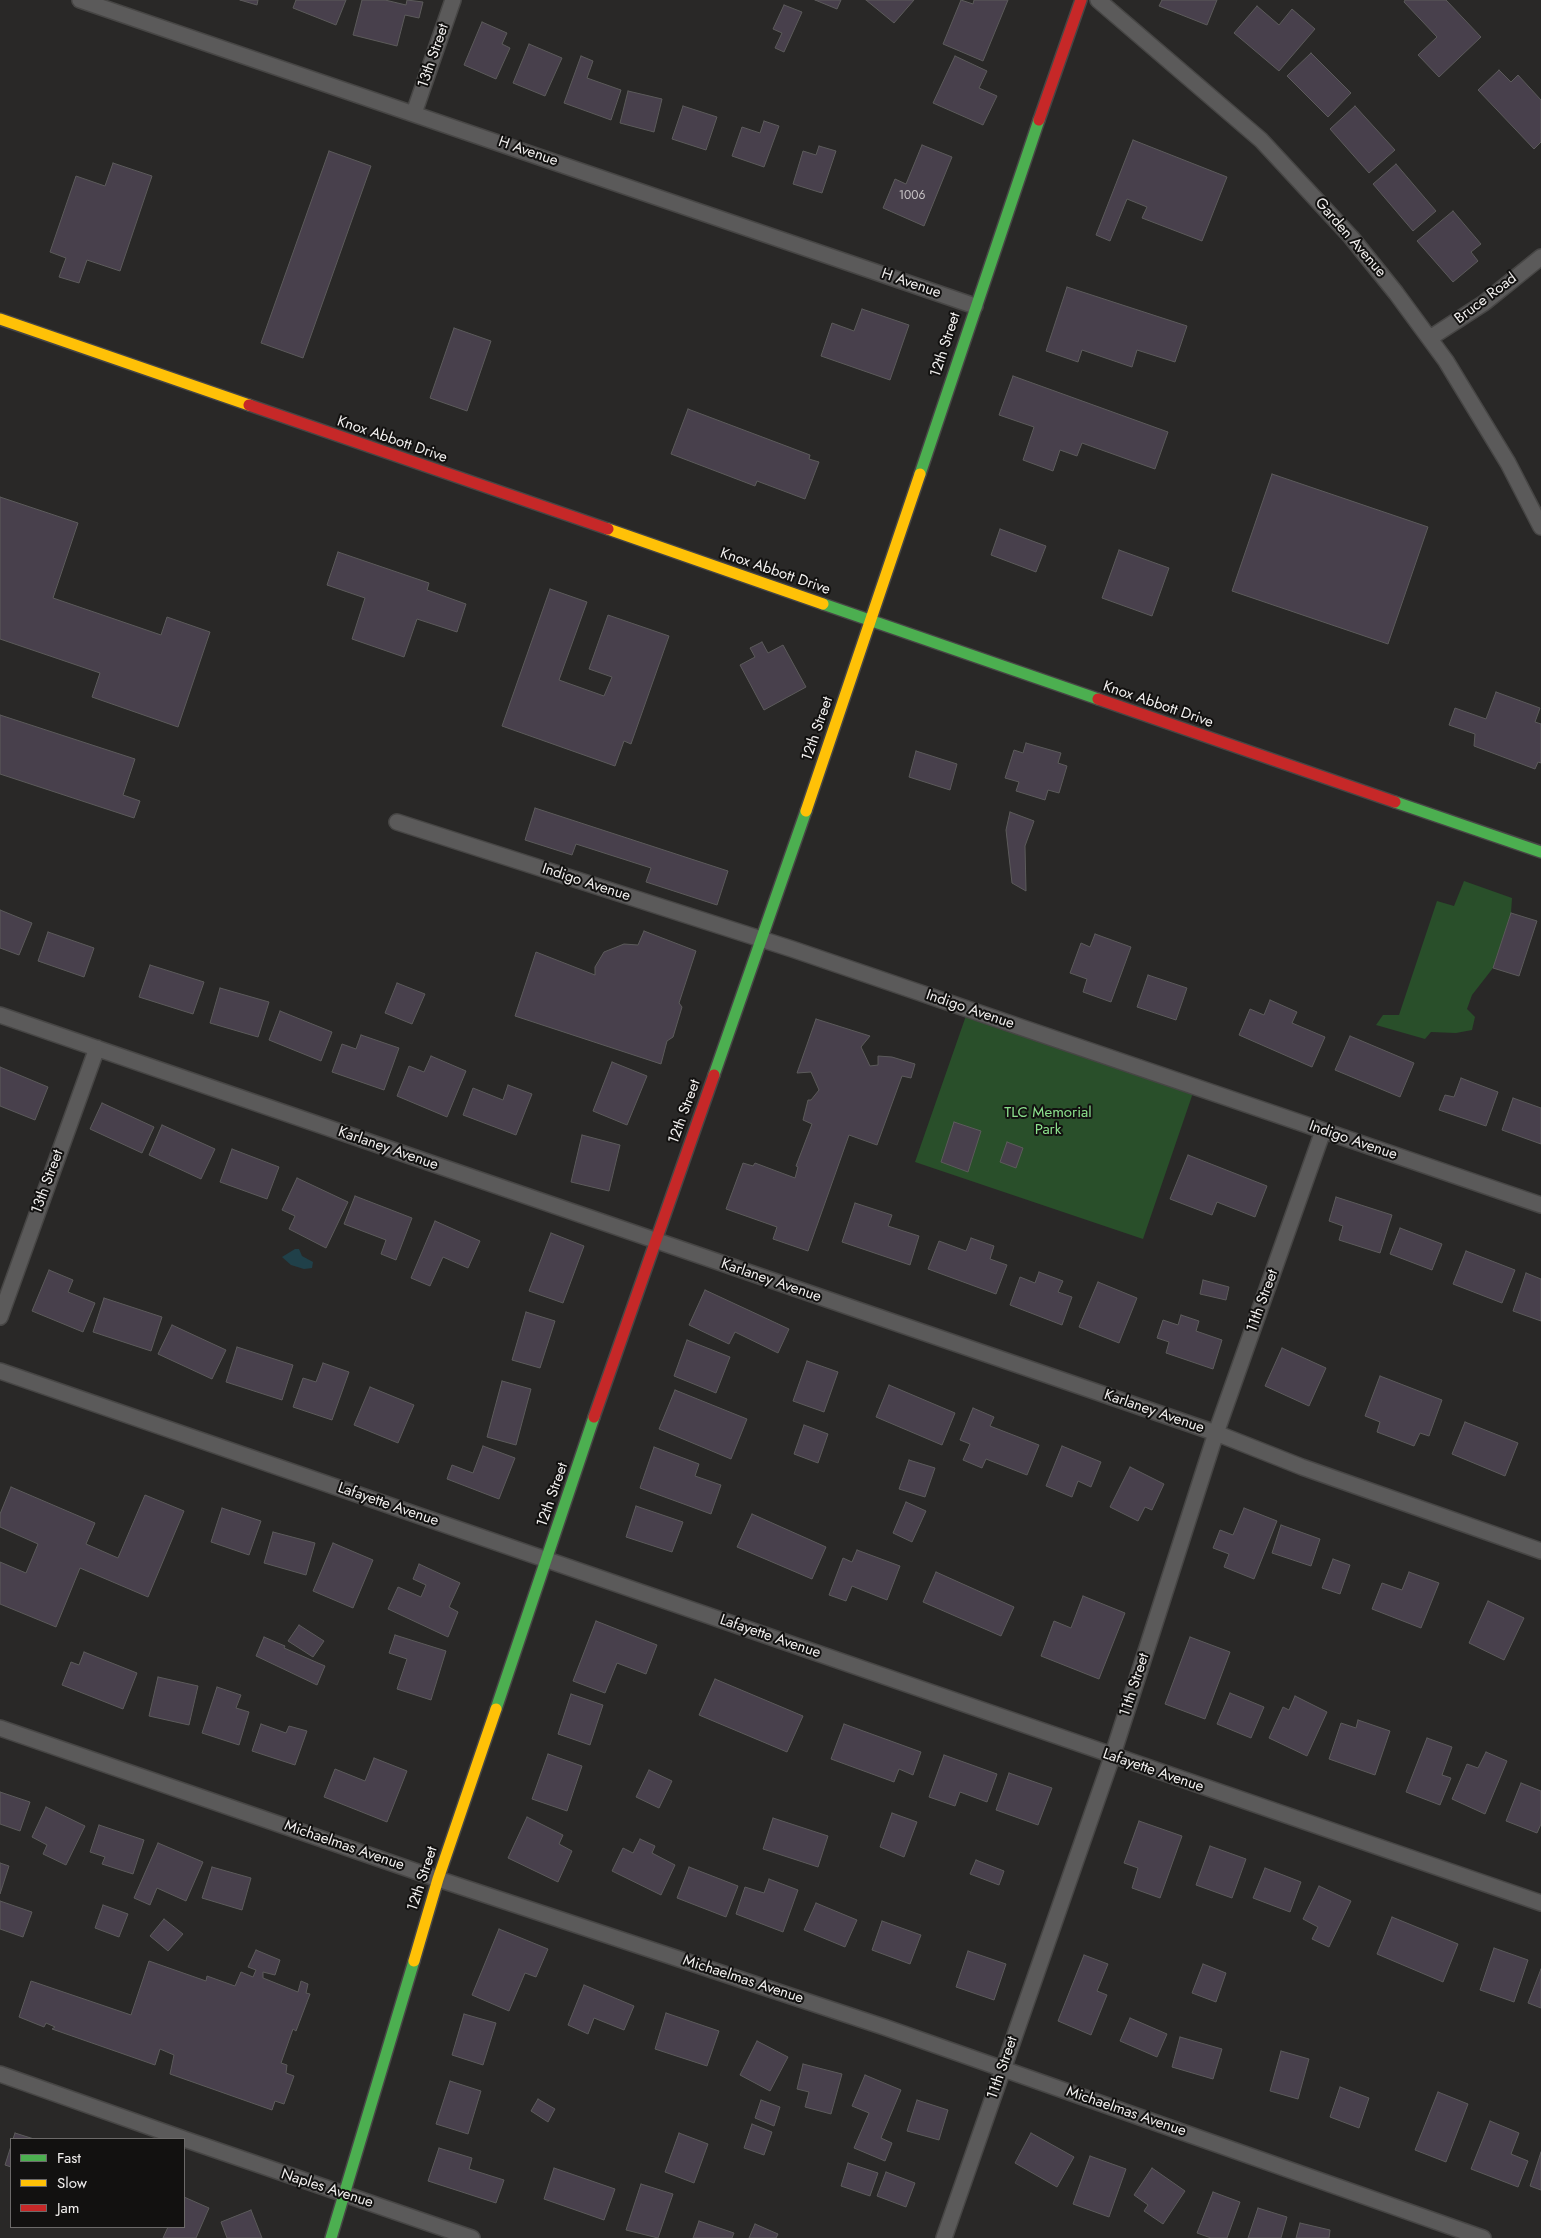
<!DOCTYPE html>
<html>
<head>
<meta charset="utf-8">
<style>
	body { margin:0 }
	#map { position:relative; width:1541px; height:2238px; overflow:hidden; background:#292827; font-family:Jost,sans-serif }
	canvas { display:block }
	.legend { position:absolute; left:10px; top:2138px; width:175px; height:90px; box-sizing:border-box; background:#121110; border:1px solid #6c6a69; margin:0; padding:6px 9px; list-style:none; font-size:15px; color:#f2f0ef }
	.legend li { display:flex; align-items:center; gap:10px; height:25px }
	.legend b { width:25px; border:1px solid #6c6a69 }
</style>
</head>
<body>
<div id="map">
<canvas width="1541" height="2238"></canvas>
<ul class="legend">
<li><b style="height:6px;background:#4caf50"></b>Fast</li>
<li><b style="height:6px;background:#ffc107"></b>Slow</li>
<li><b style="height:6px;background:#c62828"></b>Jam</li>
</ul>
</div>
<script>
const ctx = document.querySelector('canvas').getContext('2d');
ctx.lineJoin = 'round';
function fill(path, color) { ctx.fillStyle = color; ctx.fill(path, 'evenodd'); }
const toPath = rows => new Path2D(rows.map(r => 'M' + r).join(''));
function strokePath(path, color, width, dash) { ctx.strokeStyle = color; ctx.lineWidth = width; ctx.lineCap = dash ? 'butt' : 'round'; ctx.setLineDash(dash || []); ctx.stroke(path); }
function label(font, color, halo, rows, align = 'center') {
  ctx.font = font + ' Jost,sans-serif'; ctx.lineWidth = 4; ctx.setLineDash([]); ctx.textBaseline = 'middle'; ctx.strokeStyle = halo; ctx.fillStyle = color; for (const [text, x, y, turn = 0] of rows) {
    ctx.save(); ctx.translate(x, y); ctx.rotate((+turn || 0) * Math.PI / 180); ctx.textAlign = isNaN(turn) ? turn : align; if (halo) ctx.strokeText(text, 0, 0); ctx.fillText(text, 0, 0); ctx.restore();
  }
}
fill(toPath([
	[1464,881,1512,898,1511,913,1493,968,1472,995,1467,1009,1475,1017,1472,1030,1456,1033,1431,1032,1425,1039,1376,1025,1383,1015,1399,1015,1437,901,1454,906],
	[968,1010,1195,1087,1143,1239,915,1162]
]), '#294f2a');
fill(toPath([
	[295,1249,299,1249,302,1256,313,1262,312,1268,304,1269,291,1265,282,1257]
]), '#204049');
const building = toPath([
	[240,0,258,0,257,5,240,0],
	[296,0,346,0,336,25,293,8,296,0],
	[362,0,385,0,406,5,407,0,423,2,419,18,405,15,397,46,353,35,362,0],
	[815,0,841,0,837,9,815,0],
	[866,0,914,0,894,23,866,0],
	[961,0,973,4,974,0,1008,0,983,61,943,44,961,0],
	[1162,0,1217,0,1207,25,1159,6,1162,0],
	[1405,0,1446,0,1481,37,1439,77,1418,55,1437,37,1404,2,1405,0],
	[784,5,802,12,784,52,775,48,782,33,773,29,784,5],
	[1257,6,1279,25,1292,9,1315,29,1279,71,1234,33,1257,6],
	[482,22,507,33,502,44,510,48,496,79,464,65,482,22],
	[529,44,562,58,545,96,513,83,529,44],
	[1311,53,1351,93,1328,117,1287,76,1311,53],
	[581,56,593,61,587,78,621,90,611,120,564,103,581,56],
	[955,56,987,71,979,88,997,96,983,125,933,103,955,56],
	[1499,70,1511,82,1518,75,1541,100,1541,142,1534,149,1478,90,1499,70],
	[628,91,662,99,654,132,620,123,628,91],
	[683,106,717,117,706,150,672,139,683,106],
	[1355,106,1395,150,1369,173,1330,129,1355,106],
	[764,121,779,126,764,167,732,156,742,127,760,133,764,121],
	[1133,140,1227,177,1202,241,1142,218,1147,207,1127,199,1110,241,1096,235,1133,140],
	[922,145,952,157,924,226,883,208,895,179,906,184,922,145],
	[819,146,836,151,822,193,793,184,803,151,816,155,819,146],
	[329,151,371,166,303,358,261,343,329,151],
	[113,163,152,176,120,271,87,260,79,283,59,277,66,258,50,252,76,176,105,186,113,163],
	[1396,164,1436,211,1413,231,1373,184,1396,164],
	[1453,211,1481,244,1471,252,1478,261,1453,282,1417,241,1453,211],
	[1067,287,1187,326,1175,362,1137,350,1132,367,1082,350,1078,362,1046,351,1067,287],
	[862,309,909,325,890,380,821,356,832,323,854,331,862,309],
	[454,328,491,341,467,411,430,398,454,328],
	[1013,376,1168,432,1155,469,1082,443,1077,456,1060,450,1053,471,1023,460,1034,427,999,415,1013,376],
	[688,409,810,455,809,459,819,462,805,499,757,481,755,486,671,454,688,409],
	[1272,474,1428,527,1388,644,1232,591,1272,474],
	[0,497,78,523,53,598,161,635,167,617,210,632,178,727,92,697,100,673,0,639,0,497],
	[1000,529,1046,546,1036,572,991,555,1000,529],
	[1119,550,1169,568,1152,616,1102,598,1119,550],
	[338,552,429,583,427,590,466,604,457,632,417,619,404,657,352,639,365,598,327,585,338,552],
	[550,589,587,602,559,680,604,696,612,677,589,669,608,615,669,636,631,744,624,741,615,766,502,726,550,589],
	[762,642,768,653,783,645,806,687,764,710,740,665,755,657,750,648,762,642],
	[1496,692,1540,708,1535,722,1541,724,1541,763,1538,762,1535,769,1474,746,1475,734,1449,725,1455,708,1486,719,1496,692],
	[0,715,135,759,123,795,140,801,134,818,0,774,0,715],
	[1026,743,1061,753,1058,763,1067,766,1059,793,1048,790,1045,800,1016,791,1019,782,1005,778,1014,750,1023,753,1026,743],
	[916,751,957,764,950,790,909,777,916,751],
	[535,808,728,871,717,905,646,882,651,868,576,844,572,855,525,840,535,808],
	[1010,812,1034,821,1025,846,1026,891,1012,883,1006,830,1010,812],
	[0,910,32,923,19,955,0,948,0,910],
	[1511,913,1537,921,1519,976,1493,968,1511,913],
	[644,931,696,951,679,1003,682,1007,673,1037,667,1041,661,1064,515,1016,536,952,595,975,595,967,604,952,624,944,638,945,644,931],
	[48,932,94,948,84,977,38,961,48,932],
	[1095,934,1131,947,1111,1002,1083,992,1087,979,1070,973,1081,943,1090,947,1095,934],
	[150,965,204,982,193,1014,139,997,150,965],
	[1148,975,1187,988,1176,1020,1137,1007,1148,975],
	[397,983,425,994,412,1024,385,1013,397,983],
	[220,988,269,1002,258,1037,210,1023,220,988],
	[1270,1000,1297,1012,1292,1023,1325,1037,1312,1067,1239,1035,1250,1009,1264,1015,1270,1000],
	[280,1011,332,1032,321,1061,269,1040,280,1011],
	[816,1019,870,1036,861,1047,870,1066,878,1065,878,1056,892,1057,915,1064,911,1078,902,1076,877,1145,849,1135,808,1251,773,1239,777,1227,726,1209,743,1163,753,1166,755,1163,795,1178,798,1167,796,1166,812,1124,803,1120,808,1100,811,1100,819,1090,811,1072,797,1073,816,1019],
	[361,1035,399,1048,384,1090,332,1072,342,1044,356,1049,361,1035],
	[1350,1036,1414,1063,1400,1097,1335,1070,1350,1036],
	[431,1056,466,1071,447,1117,397,1096,409,1066,424,1072,431,1056],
	[612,1062,647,1076,627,1125,593,1111,612,1062],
	[0,1067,48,1087,35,1120,0,1106,0,1067],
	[1461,1078,1498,1092,1486,1126,1439,1110,1445,1095,1454,1097,1461,1078],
	[508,1085,532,1094,516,1135,463,1115,473,1088,503,1100,508,1085],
	[1513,1098,1541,1108,1541,1144,1502,1130,1513,1098],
	[102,1103,154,1127,142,1153,90,1129,102,1103],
	[954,1122,981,1131,968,1172,941,1162,954,1122],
	[162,1125,215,1149,201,1179,149,1155,162,1125],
	[582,1135,620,1145,609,1191,571,1182,582,1135],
	[1007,1142,1023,1148,1016,1168,1000,1162,1007,1142],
	[232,1149,279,1167,267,1199,220,1182,232,1149],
	[1188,1155,1267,1186,1255,1217,1217,1202,1212,1215,1170,1199,1188,1155],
	[297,1178,348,1202,326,1248,289,1229,295,1216,282,1210,297,1178],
	[355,1196,412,1218,396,1260,381,1254,386,1240,344,1224,355,1196],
	[1336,1197,1392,1215,1380,1253,1339,1240,1343,1226,1329,1221,1336,1197],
	[855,1203,892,1215,888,1226,919,1236,910,1265,842,1242,855,1203],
	[435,1221,480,1241,468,1268,443,1257,430,1286,411,1278,435,1221],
	[1400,1228,1442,1244,1432,1270,1390,1254,1400,1228],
	[551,1233,584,1246,563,1303,529,1291,551,1233],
	[971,1238,994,1246,990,1259,1007,1265,996,1294,928,1269,939,1241,966,1251,971,1238],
	[1466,1251,1515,1270,1502,1303,1453,1284,1466,1251],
	[49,1270,73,1280,68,1292,95,1303,83,1332,32,1311,49,1270],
	[1039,1272,1063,1281,1058,1292,1072,1297,1062,1325,1010,1305,1020,1277,1035,1283,1039,1272],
	[1526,1273,1541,1279,1541,1321,1513,1311,1526,1273],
	[1203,1280,1229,1287,1226,1300,1200,1294,1203,1280],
	[1098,1282,1137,1298,1119,1343,1079,1327,1098,1282],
	[705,1290,789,1329,778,1353,735,1332,729,1344,689,1325,705,1290],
	[104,1298,162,1317,151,1351,93,1332,104,1298],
	[526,1312,555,1321,540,1368,512,1360,526,1312],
	[1181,1315,1199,1321,1196,1331,1222,1340,1213,1369,1166,1353,1169,1342,1157,1338,1163,1320,1178,1325,1181,1315],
	[172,1325,226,1350,212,1379,158,1354,172,1325],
	[687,1340,730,1357,716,1393,674,1376,687,1340],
	[237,1347,293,1365,282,1400,226,1382,237,1347],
	[1282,1348,1326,1368,1309,1406,1265,1386,1282,1348],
	[807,1361,838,1372,824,1412,793,1401,807,1361],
	[323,1363,349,1372,332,1420,293,1407,303,1378,316,1382,323,1363],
	[1380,1376,1442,1400,1429,1436,1420,1433,1414,1446,1377,1432,1380,1422,1365,1416,1380,1376],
	[502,1381,531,1389,516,1445,487,1437,502,1381],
	[889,1385,955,1413,942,1445,876,1417,889,1385],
	[370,1387,414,1405,398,1443,354,1425,370,1387],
	[675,1390,747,1419,731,1459,659,1429,675,1390],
	[973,1408,994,1417,990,1426,1039,1445,1027,1475,986,1459,982,1468,963,1460,970,1444,960,1440,973,1408],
	[1465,1422,1518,1443,1505,1476,1452,1454,1465,1422],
	[804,1425,828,1434,818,1463,794,1454,804,1425],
	[483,1446,515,1458,499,1499,447,1479,452,1465,473,1473,483,1446],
	[1062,1446,1101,1462,1091,1487,1078,1481,1072,1497,1046,1486,1062,1446],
	[654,1447,699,1464,695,1476,721,1485,711,1514,640,1488,654,1447],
	[909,1460,935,1468,925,1497,899,1489,909,1460],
	[1130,1467,1164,1484,1152,1510,1145,1507,1138,1521,1110,1507,1130,1467],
	[11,1487,95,1523,86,1544,118,1558,145,1495,184,1511,148,1597,80,1568,56,1627,0,1604,0,1562,26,1573,38,1544,0,1527,0,1514,11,1487],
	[906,1502,926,1511,912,1542,893,1533,906,1502],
	[636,1506,683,1522,672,1552,626,1537,636,1506],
	[222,1508,261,1521,249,1555,211,1542,222,1508],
	[1244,1508,1277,1521,1254,1579,1224,1567,1229,1554,1213,1548,1220,1530,1233,1535,1244,1508],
	[752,1514,826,1547,812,1579,737,1547,752,1514],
	[1281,1525,1320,1539,1311,1566,1272,1553,1281,1525],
	[273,1532,315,1543,306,1575,264,1563,273,1532],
	[333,1543,373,1560,353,1608,313,1591,333,1543],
	[857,1550,900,1566,887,1600,852,1586,846,1601,829,1595,843,1558,852,1562,857,1550],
	[1333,1559,1350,1565,1340,1594,1322,1588,1333,1559],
	[419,1564,460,1583,449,1607,458,1612,448,1637,388,1609,398,1587,421,1597,426,1585,413,1579,419,1564],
	[936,1572,1014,1607,1001,1636,923,1602,936,1572],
	[1409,1572,1439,1583,1421,1628,1372,1609,1382,1583,1402,1590,1409,1572],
	[1083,1596,1125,1613,1099,1679,1041,1656,1054,1621,1071,1628,1083,1596],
	[1488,1601,1524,1618,1504,1660,1469,1643,1488,1601],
	[596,1621,657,1645,646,1674,617,1663,605,1693,573,1681,596,1621],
	[299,1625,324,1641,313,1657,288,1641,299,1625],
	[395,1635,446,1651,431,1700,397,1689,407,1659,389,1653,395,1635],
	[264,1637,285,1646,284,1648,325,1666,317,1685,256,1656,264,1637],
	[1190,1637,1230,1652,1205,1719,1165,1704,1190,1637],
	[84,1652,137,1673,123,1709,62,1685,71,1662,79,1665,84,1652],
	[158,1677,198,1686,189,1725,149,1716,158,1677],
	[715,1679,803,1716,787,1752,699,1715,715,1679],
	[217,1687,241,1695,236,1708,249,1712,239,1745,202,1733,217,1687],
	[1230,1693,1264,1707,1251,1738,1217,1724,1230,1693],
	[571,1694,603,1705,590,1745,558,1734,571,1694],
	[1295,1696,1327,1712,1307,1756,1269,1738,1283,1707,1289,1710,1295,1696],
	[1358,1720,1390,1731,1375,1775,1329,1759,1341,1723,1356,1728,1358,1720],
	[261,1724,286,1733,289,1726,307,1731,295,1765,252,1751,261,1724],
	[844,1724,921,1752,913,1775,899,1769,894,1782,831,1759,844,1724],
	[1427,1738,1452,1747,1442,1775,1451,1778,1440,1805,1406,1792,1427,1738],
	[1486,1752,1507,1761,1485,1814,1452,1799,1467,1764,1478,1768,1486,1752],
	[548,1754,582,1766,567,1811,532,1799,548,1754],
	[944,1755,997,1774,987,1802,960,1792,955,1806,929,1797,944,1755],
	[374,1758,407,1771,387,1822,324,1797,335,1769,365,1781,374,1758],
	[649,1770,672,1781,659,1808,636,1797,649,1770],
	[1009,1773,1052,1788,1038,1825,996,1810,1009,1773],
	[1521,1783,1541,1791,1541,1824,1537,1833,1506,1821,1521,1783],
	[0,1792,30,1802,20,1831,0,1824,0,1792],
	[46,1807,85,1826,66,1865,43,1854,47,1845,32,1837,46,1807],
	[892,1813,917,1822,904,1857,880,1847,892,1813],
	[527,1817,563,1835,559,1844,572,1851,558,1882,508,1858,527,1817],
	[773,1818,828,1836,818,1867,763,1849,773,1818],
	[1139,1821,1182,1836,1160,1898,1132,1888,1138,1868,1124,1863,1139,1821],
	[99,1825,144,1840,133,1874,102,1864,105,1857,90,1852,99,1825],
	[640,1839,655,1846,652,1853,675,1865,661,1895,612,1871,623,1848,633,1853,640,1839],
	[158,1843,203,1862,186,1901,157,1888,150,1905,134,1898,158,1843],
	[1210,1846,1246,1859,1232,1898,1196,1885,1210,1846],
	[976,1860,1004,1871,999,1885,970,1874,976,1860],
	[0,1863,9,1866,0,1894,0,1863],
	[212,1867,251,1878,242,1910,202,1898,212,1867],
	[689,1867,738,1886,726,1917,677,1898,689,1867],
	[1265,1868,1301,1882,1290,1912,1253,1898,1265,1868],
	[769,1879,798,1890,783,1932,736,1914,745,1887,764,1893,769,1879],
	[1319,1886,1351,1901,1329,1947,1312,1939,1318,1927,1303,1919,1319,1886],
	[0,1901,32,1912,23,1937,0,1929,0,1901],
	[816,1903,857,1920,845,1947,804,1930,816,1903],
	[103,1905,128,1914,119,1937,95,1928,103,1905],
	[1392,1917,1458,1944,1443,1982,1377,1954,1392,1917],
	[164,1919,183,1934,168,1951,150,1936,164,1919],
	[882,1921,921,1935,910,1964,872,1950,882,1921],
	[499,1929,548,1949,536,1977,525,1973,509,2011,472,1995,499,1929],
	[1494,1948,1528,1960,1514,2002,1480,1990,1494,1948],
	[256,1950,280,1960,275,1975,263,1972,263,1978,298,1992,301,1981,308,1984,306,1993,310,1994,296,2031,293,2029,281,2063,287,2065,286,2073,294,2076,284,2104,275,2101,272,2110,170,2074,174,2055,160,2049,155,2065,52,2029,55,2027,46,2023,44,2027,19,2017,31,1981,131,2015,149,1961,206,1981,207,1976,235,1986,241,1972,253,1977,256,1970,248,1967,256,1950],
	[968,1951,1006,1964,994,2000,956,1987,968,1951],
	[1084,1955,1108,1964,1097,1991,1107,1995,1091,2035,1058,2021,1084,1955],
	[1203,1964,1226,1973,1216,2002,1192,1993,1203,1964],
	[1541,1969,1541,2008,1528,2003,1541,1969],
	[584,1985,634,2006,624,2030,594,2018,588,2034,568,2025,584,1985],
	[666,2013,719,2031,707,2066,655,2049,666,2013],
	[464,2014,496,2023,483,2065,452,2055,464,2014],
	[1130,2018,1167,2034,1157,2057,1120,2041,1130,2018],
	[1180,2037,1222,2049,1213,2079,1172,2067,1180,2037],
	[757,2041,788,2057,770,2091,740,2075,757,2041],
	[1281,2051,1309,2059,1298,2099,1270,2091,1281,2051],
	[803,2064,842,2074,831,2114,805,2107,809,2092,797,2089,803,2064],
	[865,2075,901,2090,881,2138,892,2143,885,2161,854,2148,869,2113,852,2106,865,2075],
	[450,2081,481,2091,468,2134,436,2124,450,2081],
	[1340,2087,1369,2098,1359,2128,1330,2117,1340,2087],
	[1438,2092,1468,2104,1446,2162,1415,2150,1438,2092],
	[538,2099,555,2109,548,2122,531,2111,538,2099],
	[761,2100,780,2107,774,2126,755,2118,761,2100],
	[917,2100,948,2110,939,2140,907,2131,917,2100],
	[1490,2121,1519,2133,1511,2154,1528,2161,1518,2187,1471,2169,1490,2121],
	[752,2124,772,2132,764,2155,744,2148,752,2124],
	[15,2133,34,2139,13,2139,15,2133],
	[679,2133,708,2144,694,2183,665,2172,679,2133],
	[1031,2133,1074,2157,1057,2187,1015,2163,1031,2133],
	[11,2146,11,2167,5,2165,11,2146],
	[439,2148,472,2158,469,2169,504,2180,496,2203,428,2181,439,2148],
	[1541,2152,1541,2190,1530,2186,1541,2152],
	[1090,2156,1126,2169,1109,2217,1073,2204,1090,2156],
	[848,2163,878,2173,870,2196,841,2186,848,2163],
	[554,2168,615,2189,604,2220,544,2199,554,2168],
	[1152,2168,1185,2191,1163,2224,1144,2211,1148,2205,1134,2195,1152,2168],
	[886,2172,915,2183,906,2207,877,2196,886,2172],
	[641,2184,673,2194,658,2238,626,2230,641,2184],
	[1213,2192,1240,2202,1227,2238,1211,2238,1197,2233,1213,2192],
	[184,2197,209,2208,196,2238,163,2238,168,2227,184,2227,184,2197],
	[1258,2208,1287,2217,1281,2238,1248,2238,1258,2208],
	[251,2210,262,2238,227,2238,221,2222,251,2210],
	[699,2221,734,2233,732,2238,693,2238,699,2221],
	[1300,2223,1330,2230,1329,2238,1296,2238,1300,2223],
	[755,2224,778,2234,776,2238,749,2238,755,2224]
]);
fill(building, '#48404c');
strokePath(building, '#5c5b5b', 1);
const street = toPath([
	[80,0,975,306],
	[1098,0,1261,140,1351,237,1396,293,1446,361,1508,463,1541,527],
	[414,113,453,0],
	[1430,338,1484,303,1541,257],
	[397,822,792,949,1541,1205],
	[0,1015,1216,1433,1302,1467,1541,1551],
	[0,1317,97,1048],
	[0,1371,1541,1903],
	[0,1728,438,1879,884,2027,1483,2238],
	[0,2074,184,2139],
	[184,2139,472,2238],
	[944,2238,1112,1757,1216,1433,1323,1131]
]);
const fast = toPath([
	[920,474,1039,120],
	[823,604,1098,699],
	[1395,802,1541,852],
	[714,1075,806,811],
	[496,1709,594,1417],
	[331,2238,414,1961]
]);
const slow = toPath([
	[0,319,249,405],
	[608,529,823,604],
	[806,811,920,474],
	[414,1961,438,1879,496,1709]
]);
const jam = toPath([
	[1039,120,1081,0],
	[249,405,608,529],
	[1098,699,1395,802],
	[594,1417,714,1075]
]);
strokePath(street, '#474645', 18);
strokePath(fast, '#474645', 14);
strokePath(slow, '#474645', 14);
strokePath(jam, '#474645', 14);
strokePath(street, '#5b5a5a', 15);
strokePath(fast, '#4caf50', 11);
strokePath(slow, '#ffc107', 11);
strokePath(jam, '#c62828', 11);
label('12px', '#c8c4c6', null, [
	["1006",912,196]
]);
label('15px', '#f2f0ef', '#121110', [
	["13th Street",434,56,-71],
	["H Avenue",528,152,19],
	["Garden Avenue",1350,238,49],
	["H Avenue",911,284,19],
	["Bruce Road",1486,299,-37],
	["12th Street",946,345,-72],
	["Knox Abbott Drive",392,440,19],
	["Knox Abbott Drive",775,572,19],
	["Knox Abbott Drive",1158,705,19],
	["12th Street",818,729,-71],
	["Indigo Avenue",586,883,18],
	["Indigo Avenue",970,1010,19],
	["12th Street",685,1112,-70],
	["Indigo Avenue",1353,1141,19],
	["Karlaney Avenue",388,1149,19],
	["13th Street",48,1182,-70],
	["Karlaney Avenue",771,1281,19],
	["11th Street",1263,1301,-70],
	["Karlaney Avenue",1154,1412,19],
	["12th Street",553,1495,-71],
	["Lafayette Avenue",388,1505,19],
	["Lafayette Avenue",770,1637,19],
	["11th Street",1135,1685,-72],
	["Lafayette Avenue",1153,1771,19],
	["Michaelmas Avenue",344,1846,19],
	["12th Street",423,1879,-72],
	["Michaelmas Avenue",743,1980,18],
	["11th Street",1003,2068,-71],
	["Michaelmas Avenue",1126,2112,19],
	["Naples Avenue",327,2189,18]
]);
label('15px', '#8ce08d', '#121110', [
	["TLC Memorial",1048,1113],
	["Park",1048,1130]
]);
</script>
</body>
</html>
